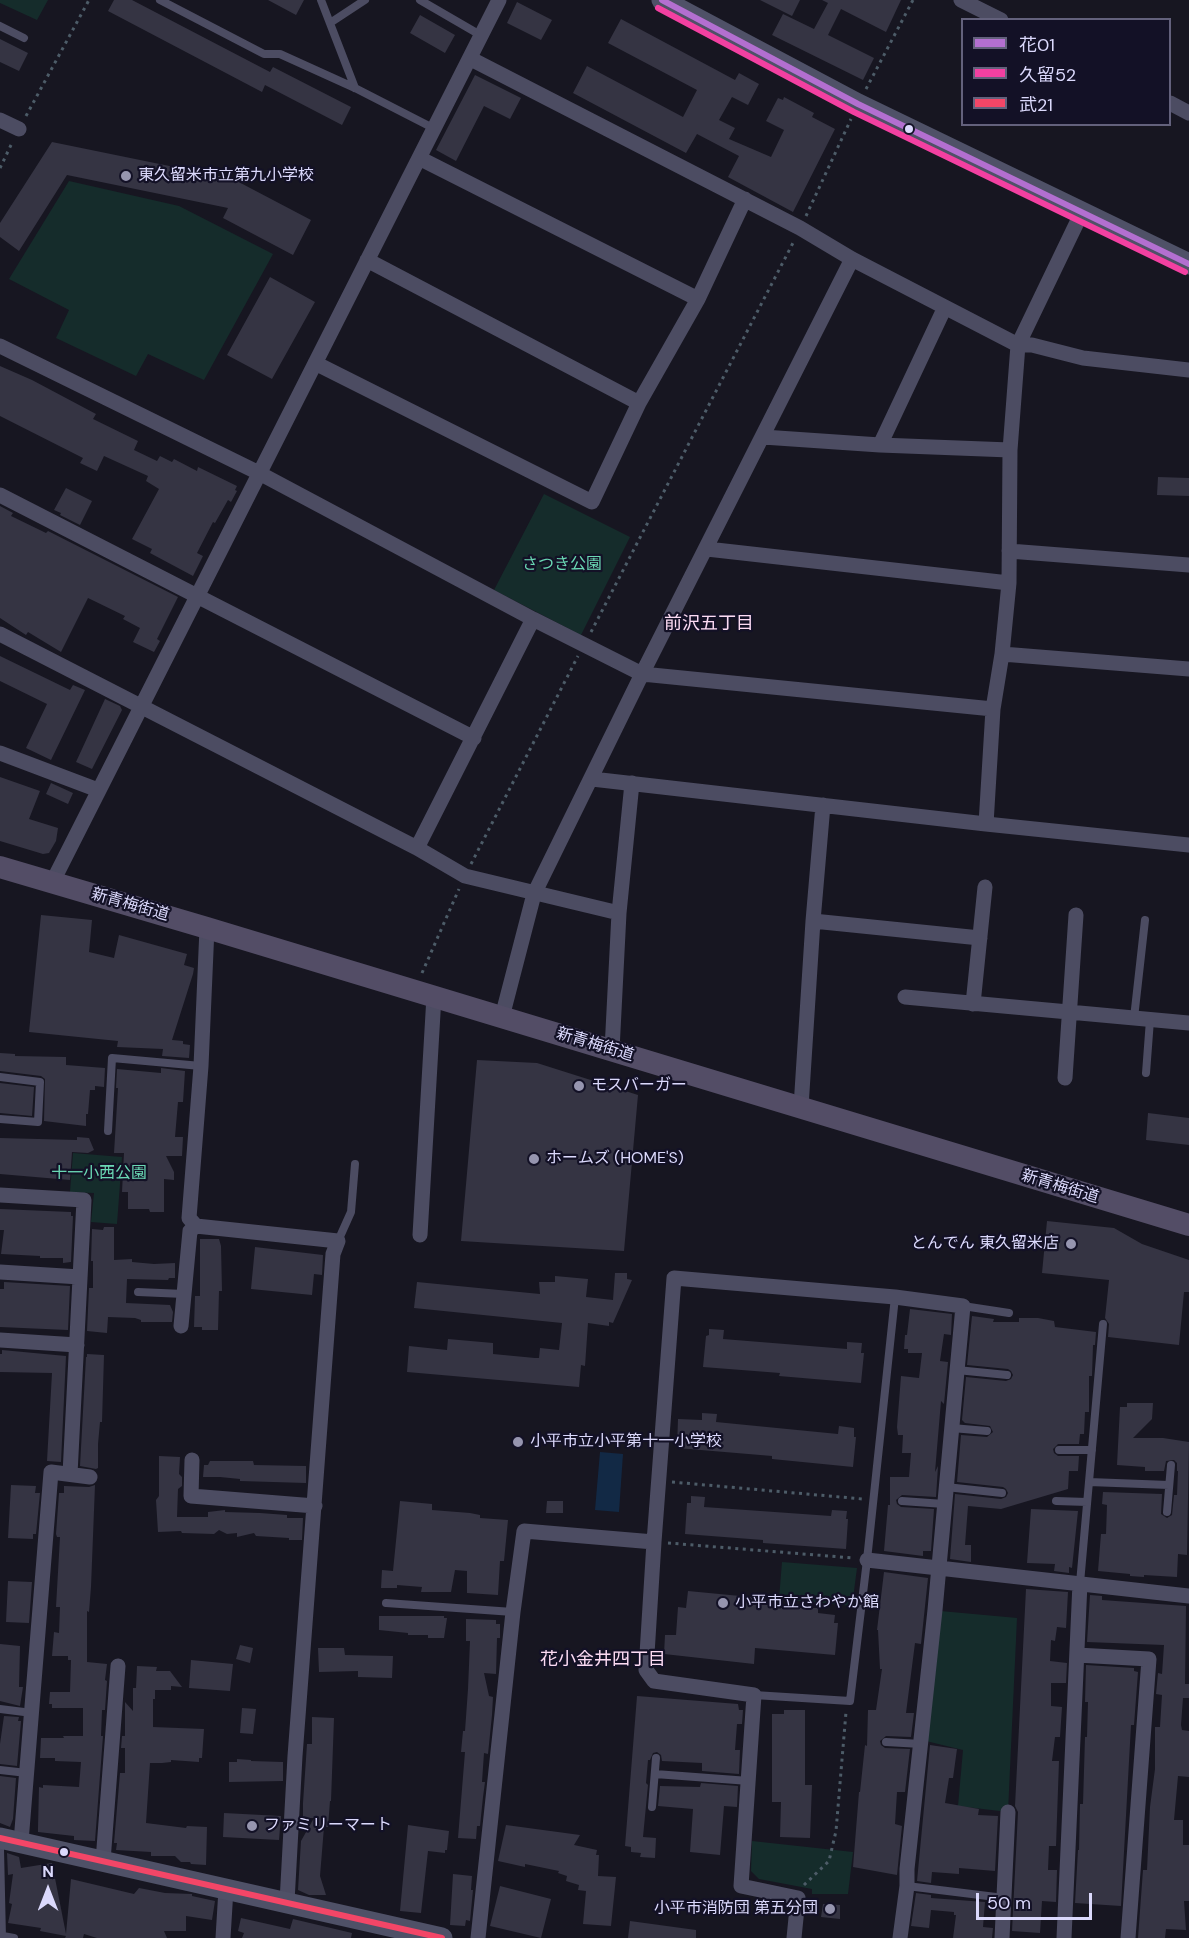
<!DOCTYPE html>
<html>
<head>
<meta charset="utf-8">
<style>
	body { margin:0 }
	#map { position:relative; width:1189px; height:1938px; overflow:hidden; background:#171621; font-family:"DM Sans","Noto Sans JP",sans-serif }
	canvas { display:block }
	.legend { position:absolute; left:961px; top:18px; width:210px; height:108px; box-sizing:border-box; background:#131126; border:2px solid #63617c; margin:0; padding:8px 10px; list-style:none; font-size:18px; color:#dbd9fc }
	.legend li { display:flex; align-items:center; gap:12px; height:30px }
	.legend b { width:30px; border:2px solid #63617c }
	.north { position:absolute; left:18px; top:1860px; width:60px; height:60px; -webkit-text-stroke:4px #131126; paint-order:stroke; rotate:0deg; font-size:16px; font-weight:700; line-height:24px; text-align:center; color:#dbd9fc }
	.north::after { content:''; display:block; margin:auto; width:21px; height:27px; background:#dbd9fc; clip-path:polygon(50% 0,100% 100%,50% 72%,0 100%) }
	.scale { position:absolute; left:976px; top:1893px; width:116px; height:27px; box-sizing:border-box; border:3px solid #dbd9fc; border-top:0; padding-left:8px; font-size:18px; line-height:21px; white-space:nowrap; color:#dbd9fc; -webkit-text-stroke:4px #131126; paint-order:stroke }
</style>
</head>
<body>
<div id="map">
<canvas width="1189" height="1938"></canvas>
<ul class="legend">
<li><b style="height:8px;background:#b36fd0"></b>花01</li>
<li><b style="height:8px;background:#f240a1"></b>久留52</li>
<li><b style="height:8px;background:#f34667"></b>武21</li>
</ul>
<div class="north">N</div>
<div class="scale">50 m</div>
</div>
<script>
const ctx = document.querySelector('canvas').getContext('2d');
ctx.lineJoin = 'round';
function fill(path, color) { ctx.fillStyle = color; ctx.fill(path, 'evenodd'); }
const toPath = rows => new Path2D(rows.map(r => 'M' + r).join(''));
function strokePath(path, color, width, dash) { ctx.strokeStyle = color; ctx.lineWidth = width; ctx.lineCap = dash ? 'butt' : 'round'; ctx.setLineDash(dash || []); ctx.stroke(path); }
function label(font, color, halo, rows, align = 'center') {
  ctx.font = font + ' "DM Sans","Noto Sans JP",sans-serif'; ctx.lineWidth = 4.5; ctx.setLineDash([]); ctx.textBaseline = 'middle'; ctx.strokeStyle = halo; ctx.fillStyle = color; for (const [text, x, y, turn = 0] of rows) {
    ctx.save(); ctx.translate(x, y); ctx.rotate((+turn || 0) * Math.PI / 180); ctx.textAlign = isNaN(turn) ? turn : align; if (halo) ctx.strokeText(text, 0, 0); ctx.fillText(text, 0, 0); ctx.restore();
  }
}
fill(toPath([
	[0,0,48,0,37,20,0,3],
	[69,181,179,206,273,254,204,380,148,354,136,376,56,338,69,310,9,279],
	[544,494,630,537,581,635,494,590],
	[73,1153,122,1157,117,1224,91,1222,94,1193,70,1192],
	[782,1562,857,1568,852,1606,779,1599],
	[940,1611,1017,1618,1008,1812,958,1806,963,1750,926,1741],
	[752,1841,853,1852,848,1894,812,1894,812,1889,759,1879,751,1871]
]), '#152c2b');
fill(toPath([
	[600,1452,623,1454,619,1512,595,1510]
]), '#122945');
fill(toPath([
	[114,0,132,0,270,72,273,67,351,107,342,125,265,85,262,92,108,11],
	[268,0,304,0,296,15],
	[760,0,800,0,792,16],
	[822,0,901,0,886,32,841,9,828,35,874,58,863,80,772,35,783,14,814,29,828,3],
	[517,2,552,20,541,40,507,23],
	[420,15,455,35,445,53,410,33],
	[621,19,735,80,739,73,759,84,748,105,732,97,719,120,735,128,729,139,771,157,784,130,766,121,778,98,783,100,784,97,814,113,812,117,835,129,793,212,728,177,739,156,697,134,686,153,573,93,587,66,683,117,697,90,608,43],
	[0,39,28,53,19,71,0,62],
	[475,75,521,98,510,119,484,106,456,161,436,150],
	[52,142,233,179,311,220,293,255,223,218,228,208,67,175,19,251,0,237,0,223],
	[270,277,315,302,272,379,227,355],
	[0,366,32,380,96,414,93,419,138,441,134,450,157,461,160,456,172,462,174,459,197,471,198,467,237,486,235,490,237,491,231,502,228,500,215,523,213,522,197,553,203,556,193,576,150,553,152,549,132,539,159,489,146,481,148,476,104,456,97,471,80,463,83,458,0,416],
	[1158,477,1189,478,1189,496,1157,495],
	[66,488,92,501,80,525,60,515,61,513,54,510],
	[0,506,13,513,11,516,46,533,48,531,178,597,157,639,160,641,154,652,133,642,140,628,123,619,125,616,88,598,61,652,28,632,26,635,0,618],
	[0,656,70,690,73,685,85,690,51,760,26,748,47,704,0,681],
	[105,699,120,706,122,710,92,769,76,762],
	[0,777,40,791,29,819,58,828,56,841,49,853,43,854,0,841],
	[51,783,73,793,68,804,46,794],
	[41,915,92,920,89,952,114,958,119,935,187,954,184,965,194,968,193,974,172,1040,183,1041,183,1044,190,1045,189,1058,162,1056,163,1049,117,1047,118,1041,29,1032],
	[0,1053,15,1054,15,1056,66,1057,66,1065,105,1068,104,1087,95,1086,95,1090,90,1090,88,1114,86,1114,86,1126,44,1121,45,1079,41,1076,0,1071],
	[477,1060,537,1063,638,1095,624,1251,461,1241],
	[161,1068,185,1071,183,1102,178,1102,175,1137,183,1137,182,1156,166,1156,174,1172,174,1180,164,1179,164,1212,150,1212,149,1209,128,1209,128,1192,122,1192,124,1153,114,1153,118,1088,116,1088,117,1069,161,1073],
	[0,1083,34,1087,32,1116,0,1113],
	[1148,1113,1189,1118,1189,1145,1146,1140],
	[77,1137,89,1138,94,1150,88,1153,72,1152,70,1180,0,1174,0,1138,77,1140],
	[0,1209,71,1212,71,1216,73,1216,71,1262,63,1263,63,1258,40,1258,40,1256,1,1254,4,1230,0,1230],
	[1047,1221,1114,1228,1142,1244,1189,1260,1189,1292,1184,1292,1179,1345,1108,1337,1109,1324,1105,1318,1109,1280,1042,1273],
	[104,1227,114,1227,114,1260,132,1259,132,1262,154,1264,175,1263,175,1278,169,1278,168,1280,127,1279,126,1303,170,1305,173,1312,172,1322,141,1322,141,1320,135,1318,108,1317,107,1333,87,1331,89,1288,93,1288,93,1261,91,1261,92,1229,103,1230],
	[200,1239,219,1239,221,1246,222,1291,219,1291,218,1330,202,1330,202,1327,194,1327,195,1296,200,1296],
	[255,1247,323,1255,322,1275,314,1274,312,1295,251,1289],
	[615,1273,627,1273,627,1279,632,1280,613,1323,609,1322,609,1326,588,1323,585,1366,581,1365,579,1387,407,1372,409,1346,447,1350,448,1339,493,1343,493,1354,535,1358,539,1358,540,1348,559,1350,562,1323,414,1308,417,1282,540,1294,539,1282,555,1282,555,1276,588,1279,586,1297,613,1300],
	[4,1282,70,1286,68,1330,0,1327,0,1289,4,1289],
	[910,1309,952,1314,951,1335,944,1334,940,1361,948,1362,944,1404,941,1401,935,1472,938,1466,936,1497,902,1495,896,1500,897,1504,901,1507,934,1509,931,1551,923,1551,923,1556,884,1551,888,1505,890,1505,890,1477,909,1477,911,1453,902,1453,903,1435,898,1435,897,1427,901,1376,919,1378,922,1353,908,1353,908,1349,904,1349,905,1335,907,1335],
	[972,1316,994,1319,993,1322,1019,1322,1019,1318,1038,1318,1054,1321,1055,1327,1096,1332,1095,1345,1093,1345,1092,1376,1089,1376,1089,1412,1085,1412,1084,1434,1080,1434,1079,1444,1058,1444,1053,1449,1054,1453,1058,1456,1079,1456,1078,1471,1069,1471,1068,1489,1001,1509,968,1506,965,1545,971,1545,971,1562,950,1559,955,1494,1001,1499,1006,1497,1008,1493,1006,1489,1003,1487,957,1482,961,1435,987,1437,993,1432,990,1426,965,1423,962,1420,966,1377,1006,1381,1011,1379,1013,1375,1011,1371,1008,1369,967,1365],
	[709,1329,724,1330,723,1339,847,1349,847,1342,862,1343,861,1353,864,1353,861,1383,779,1376,780,1373,703,1367,706,1336,709,1335],
	[2,1350,66,1356,61,1462,47,1461,52,1373,0,1372,0,1354,2,1354],
	[87,1354,104,1355,102,1422,100,1422,98,1444,98,1468,96,1469,80,1466,86,1357,87,1357],
	[1127,1403,1153,1403,1152,1419,1133,1438,1163,1438,1189,1442,1187,1555,1178,1554,1177,1577,1144,1575,1144,1577,1130,1576,1130,1574,1098,1571,1101,1534,1106,1534,1107,1505,1102,1504,1103,1492,1162,1494,1161,1514,1167,1518,1172,1515,1174,1495,1177,1495,1178,1471,1177,1471,1177,1463,1174,1460,1166,1461,1164,1471,1145,1471,1145,1467,1117,1465,1120,1407,1127,1407],
	[702,1413,717,1414,716,1422,838,1434,839,1426,854,1428,854,1437,856,1437,853,1467,772,1459,772,1456,677,1448,678,1419,702,1420],
	[159,1456,180,1457,179,1474,182,1477,182,1486,178,1489,177,1517,208,1517,208,1512,225,1510,225,1512,260,1513,287,1515,287,1518,303,1518,302,1540,289,1540,289,1538,256,1536,254,1533,237,1537,237,1533,227,1534,219,1530,214,1534,182,1533,181,1531,158,1532,156,1500,159,1496],
	[210,1461,253,1461,254,1465,306,1466,306,1483,240,1481,240,1479,220,1477,203,1477,204,1465,208,1465],
	[11,1485,36,1486,35,1493,40,1493,36,1534,33,1534,33,1539,8,1538],
	[95,1485,91,1587,89,1612,87,1611,87,1662,107,1664,105,1680,107,1681,105,1710,102,1710,101,1736,103,1736,95,1841,74,1840,74,1836,38,1832,38,1828,39,1787,43,1788,43,1785,79,1787,81,1762,55,1761,55,1758,40,1758,41,1738,64,1738,63,1736,83,1736,83,1708,52,1708,52,1704,49,1704,50,1692,70,1692,71,1660,68,1660,68,1656,52,1656,54,1632,59,1633,60,1607,56,1607,60,1537,57,1537,56,1534,59,1493,64,1493,64,1486,89,1487],
	[691,1496,705,1497,704,1507,831,1516,832,1510,847,1511,846,1519,848,1519,846,1549,763,1543,763,1540,685,1534,687,1503,691,1503],
	[400,1501,432,1504,432,1510,470,1513,480,1515,480,1518,508,1520,504,1561,500,1561,498,1595,467,1593,467,1571,455,1570,451,1592,421,1592,422,1587,397,1585,397,1588,381,1588,382,1570,393,1571],
	[547,1501,563,1501,563,1513,546,1513],
	[1031,1509,1078,1511,1072,1568,1069,1567,1069,1573,1054,1571,1055,1564,1027,1563],
	[884,1572,928,1578,921,1644,915,1643,906,1713,914,1713,911,1737,886,1736,880,1741,881,1745,885,1748,910,1749,905,1792,897,1792,895,1824,902,1826,897,1875,853,1867,859,1792,860,1792,865,1745,867,1746,868,1710,876,1710,882,1669,880,1669,878,1630,877,1630],
	[8,1581,32,1582,29,1623,6,1622],
	[1026,1589,1068,1592,1066,1628,1057,1627,1055,1641,1051,1640,1050,1661,1067,1663,1066,1683,1051,1683,1051,1706,1062,1707,1060,1737,1055,1737,1052,1761,1059,1761,1056,1846,1049,1846,1048,1870,1057,1870,1056,1902,1042,1901,1040,1933,1012,1931,1018,1812,1015,1806],
	[688,1591,761,1598,760,1605,796,1605,796,1608,818,1608,818,1613,835,1615,834,1623,838,1623,835,1655,755,1648,754,1664,664,1654,665,1635,676,1635,678,1607,686,1608],
	[1090,1595,1102,1596,1102,1600,1186,1606,1185,1684,1189,1684,1189,1698,1183,1698,1181,1725,1182,1730,1189,1731,1189,1777,1178,1776,1174,1820,1183,1820,1183,1845,1189,1845,1189,1901,1184,1901,1186,1930,1166,1929,1165,1938,1138,1938,1143,1870,1147,1870,1150,1807,1155,1769,1155,1727,1160,1727,1162,1695,1156,1694,1158,1673,1162,1674,1164,1645,1087,1642],
	[379,1616,444,1616,444,1618,447,1618,444,1638,428,1638,428,1635,408,1635,408,1633,379,1630],
	[466,1619,496,1620,496,1624,500,1624,500,1638,497,1638,496,1674,484,1673,489,1696,493,1697,492,1715,488,1754,484,1753,482,1782,485,1782,483,1797,480,1826,477,1826,476,1839,458,1838,465,1752,461,1752,463,1731,465,1731,468,1689,470,1641,466,1641],
	[0,1644,20,1646,19,1687,23,1687,20,1706,0,1701],
	[240,1645,253,1648,250,1663,236,1659],
	[318,1648,344,1648,345,1655,393,1656,392,1678,358,1677,358,1671,319,1672],
	[191,1660,233,1664,230,1691,189,1688],
	[1086,1665,1134,1668,1134,1671,1138,1672,1134,1725,1131,1725,1121,1906,1075,1903,1078,1850,1079,1850,1080,1804,1083,1804,1085,1737,1087,1737,1088,1702,1085,1702],
	[137,1666,157,1667,156,1671,170,1671,182,1687,171,1686,171,1690,155,1690,155,1699,153,1699,153,1727,204,1729,202,1758,199,1758,199,1762,171,1760,171,1762,162,1763,150,1763,146,1823,186,1828,187,1826,207,1827,206,1865,191,1864,190,1862,181,1862,175,1856,151,1856,151,1852,116,1850,117,1843,114,1843,120,1773,125,1773,125,1748,121,1748,122,1736,125,1736,125,1702,133,1711,133,1688,136,1688],
	[637,1696,738,1704,739,1710,743,1710,742,1724,737,1724,735,1750,740,1750,739,1774,702,1771,702,1763,662,1761,661,1755,657,1752,653,1753,650,1760,648,1760,646,1783,648,1785,643,1837,656,1838,655,1858,640,1857,641,1853,631,1852,631,1847,625,1846],
	[242,1708,256,1709,253,1734,240,1733],
	[784,1710,805,1710,805,1785,812,1785,810,1838,780,1837,781,1802,772,1802,772,1714,784,1714],
	[4,1716,19,1717,18,1721,21,1721,17,1766,0,1764,0,1744],
	[312,1717,334,1718,331,1801,330,1801,328,1827,324,1827,320,1876,326,1895,309,1895,298,1890,301,1841,314,1818,303,1818,303,1803,307,1744,312,1744],
	[930,1745,957,1749,953,1778,949,1778,945,1803,979,1809,978,1815,998,1816,995,1871,959,1868,959,1874,932,1872,931,1883,917,1881],
	[237,1759,251,1760,251,1761,283,1762,283,1781,229,1782,229,1762,237,1762],
	[0,1776,16,1778,13,1819,10,1827,0,1823],
	[701,1783,738,1786,737,1807,724,1806,720,1855,690,1852,693,1809,658,1806,660,1786,700,1787],
	[224,1813,281,1816,279,1840,223,1837],
	[408,1825,449,1831,447,1850,445,1850,445,1853,428,1851,421,1913,400,1911],
	[506,1825,580,1835,574,1845,597,1850,596,1855,599,1855,598,1876,616,1877,611,1926,583,1924,586,1891,578,1890,579,1885,566,1881,567,1876,558,1873,559,1871,525,1864,525,1867,498,1861],
	[7,1853,19,1857,21,1868,52,1863,66,1934,71,1879,134,1894,139,1888,165,1893,192,1894,192,1896,215,1901,212,1920,186,1916,186,1931,164,1931,167,1938,97,1938,84,1934,83,1938,65,1938,66,1936,40,1931,41,1928,8,1923,12,1904,9,1903,13,1874,8,1875],
	[453,1874,472,1876,471,1890,473,1890,470,1921,466,1920,465,1926,450,1925],
	[500,1886,551,1899,541,1938,490,1926],
	[916,1893,931,1895,931,1898,985,1902,983,1927,993,1928,992,1938,953,1938,956,1915,954,1915,954,1912,931,1910,929,1928,911,1926],
	[823,1904,840,1905,840,1919,821,1917],
	[241,1918,290,1929,293,1919,352,1933,351,1938,242,1938,244,1933,238,1931],
	[630,1921,696,1930,696,1938,628,1938]
]), '#353443');
strokePath(toPath([
	[866,89,913,0],
	[26,116,89,0],
	[0,168,12,143],
	[806,216,851,119],
	[591,632,794,241],
	[471,864,578,656],
	[422,973,459,889],
	[672,1482,863,1499],
	[668,1543,853,1558],
	[804,1885,829,1861,836,1831,846,1712]
]), '#4d5c68', 3, [3, 4.5]);
strokePath(toPath([
	[160,0,264,54,280,54,355,88,435,129],
	[321,0,355,88],
	[420,0,482,36],
	[330,23,365,0],
	[0,26,24,38],
	[1134,1018,1145,920],
	[1146,1073,1150,1020],
	[0,1077,40,1082,38,1122,0,1119],
	[108,1131,112,1058,201,1066],
	[338,1241,351,1212,355,1164],
	[138,1292,184,1294],
	[963,1306,1009,1313],
	[957,1370,1007,1375],
	[952,1428,987,1431],
	[1059,1450,1092,1450],
	[1089,1482,1169,1485],
	[946,1487,1002,1493],
	[902,1501,944,1504],
	[1056,1501,1087,1502],
	[1167,1512,1171,1465],
	[1080,1583,1103,1324],
	[386,1603,513,1612],
	[754,1695,850,1701,867,1560,895,1297],
	[0,1709,32,1713],
	[886,1742,921,1744],
	[0,1770,27,1773],
	[655,1774,749,1781],
	[652,1807,656,1758],
	[0,1849,2,1938],
	[907,1886,1004,1898],
	[3,1936,14,1938]
]), '#4c4c62', 8);
strokePath(toPath([
	[961,0,1001,20],
	[471,59,800,228,852,259,1018,345,1032,345,1083,358,1189,370],
	[1170,103,1189,113],
	[0,120,19,129],
	[419,158,698,299],
	[367,260,639,403],
	[0,346,259,473,533,619,642,674,993,709],
	[315,363,592,502,639,403,698,299,745,199],
	[763,437,880,445,1010,450],
	[880,445,945,307],
	[0,495,474,738],
	[707,549,1009,583],
	[1009,551,1189,565],
	[0,634,417,848,465,876,619,913],
	[1002,654,1189,669],
	[0,753,98,790],
	[592,779,986,824,1189,845],
	[986,824,993,709,1002,654,1009,583,1010,450,1018,345,1082,212],
	[417,848,533,619],
	[52,883,499,0],
	[813,921,980,938],
	[207,928,201,1066,189,1218,196,1226,338,1241,333,1254,295,1756,287,1902],
	[905,997,1189,1023],
	[973,1004,985,887],
	[502,1017,534,894,642,674,852,259],
	[612,1050,619,913,632,783],
	[1065,1078,1076,915],
	[801,1107,813,921,823,805],
	[0,1195,84,1200,70,1474],
	[420,1235,434,996],
	[0,1272,80,1277],
	[181,1326,190,1231,196,1226],
	[0,1340,77,1345],
	[192,1460,191,1496,315,1506],
	[654,1542,646,1670,654,1681,754,1695,741,1886,798,1898,794,1938],
	[867,1560,1189,1596],
	[1077,1655,1149,1659,1128,1938],
	[21,1842,51,1472,90,1477],
	[103,1861,118,1666],
	[223,1938,226,1889],
	[478,1938,513,1612,524,1531,654,1542,674,1278,895,1297,963,1306,935,1610,907,1869,907,1886,900,1938],
	[1002,1938,1008,1812],
	[1064,1938,1080,1583]
]), '#4c4c62', 15);
strokePath(toPath([
	[662,0,858,104,1189,264],
	[0,1838,442,1938]
]), '#4f5167', 21);
strokePath(toPath([
	[0,867,207,928,1189,1225]
]), '#534d66', 22);
strokePath(toPath([
	[662,0,858,104,1189,264]
]), '#b36fd0', 6);
strokePath(toPath([
	[658,8,854,112,1185,272]
]), '#f240a1', 6);
strokePath(toPath([
	[0,1838,442,1938]
]), '#f34667', 6);
for (const [x, y, r, color] of [
	[909,129,5,"#dbd9fc"],
	[126,176,6,"#9695af"],
	[579,1086,6,"#9695af"],
	[534,1159,6,"#9695af"],
	[1071,1244,6,"#9695af"],
	[518,1442,6,"#9695af"],
	[723,1603,6,"#9695af"],
	[252,1826,6,"#9695af"],
	[64,1852,5,"#dbd9fc"],
	[830,1909,6,"#9695af"]
]) { const dot = new Path2D(); dot.arc(x, y, r, 0, 2 * Math.PI); ctx.fillStyle = color; ctx.fill(dot); strokePath(dot, '#131126', 2); }
label('16px', '#dbd9fc', '#131126', [
	["東久留米市立第九小学校",138,176],
	["モスバーガー",591,1086],
	["ホームズ (HOME'S)",546,1159],
	["とんでん 東久留米店",1059,1244,"right"],
	["小平市立小平第十一小学校",530,1442],
	["小平市立さわやか館",735,1603],
	["ファミリーマート",264,1826],
	["小平市消防団 第五分団",818,1909,"right"]
], 'left');
label('16px', '#6ad8b4', '#131126', [
	["さつき公園",562,565],
	["十一小西公園",99,1174]
]);
label('16px', '#dbd9fc', '#131126', [
	["新青梅街道",130,905,16],
	["新青梅街道",595,1045,17],
	["新青梅街道",1060,1187,17]
]);
label('18px', '#fcdbf3', '#131126', [
	["前沢五丁目",709,624],
	["花小金井四丁目",603,1660]
]);
</script>
</body>
</html>
